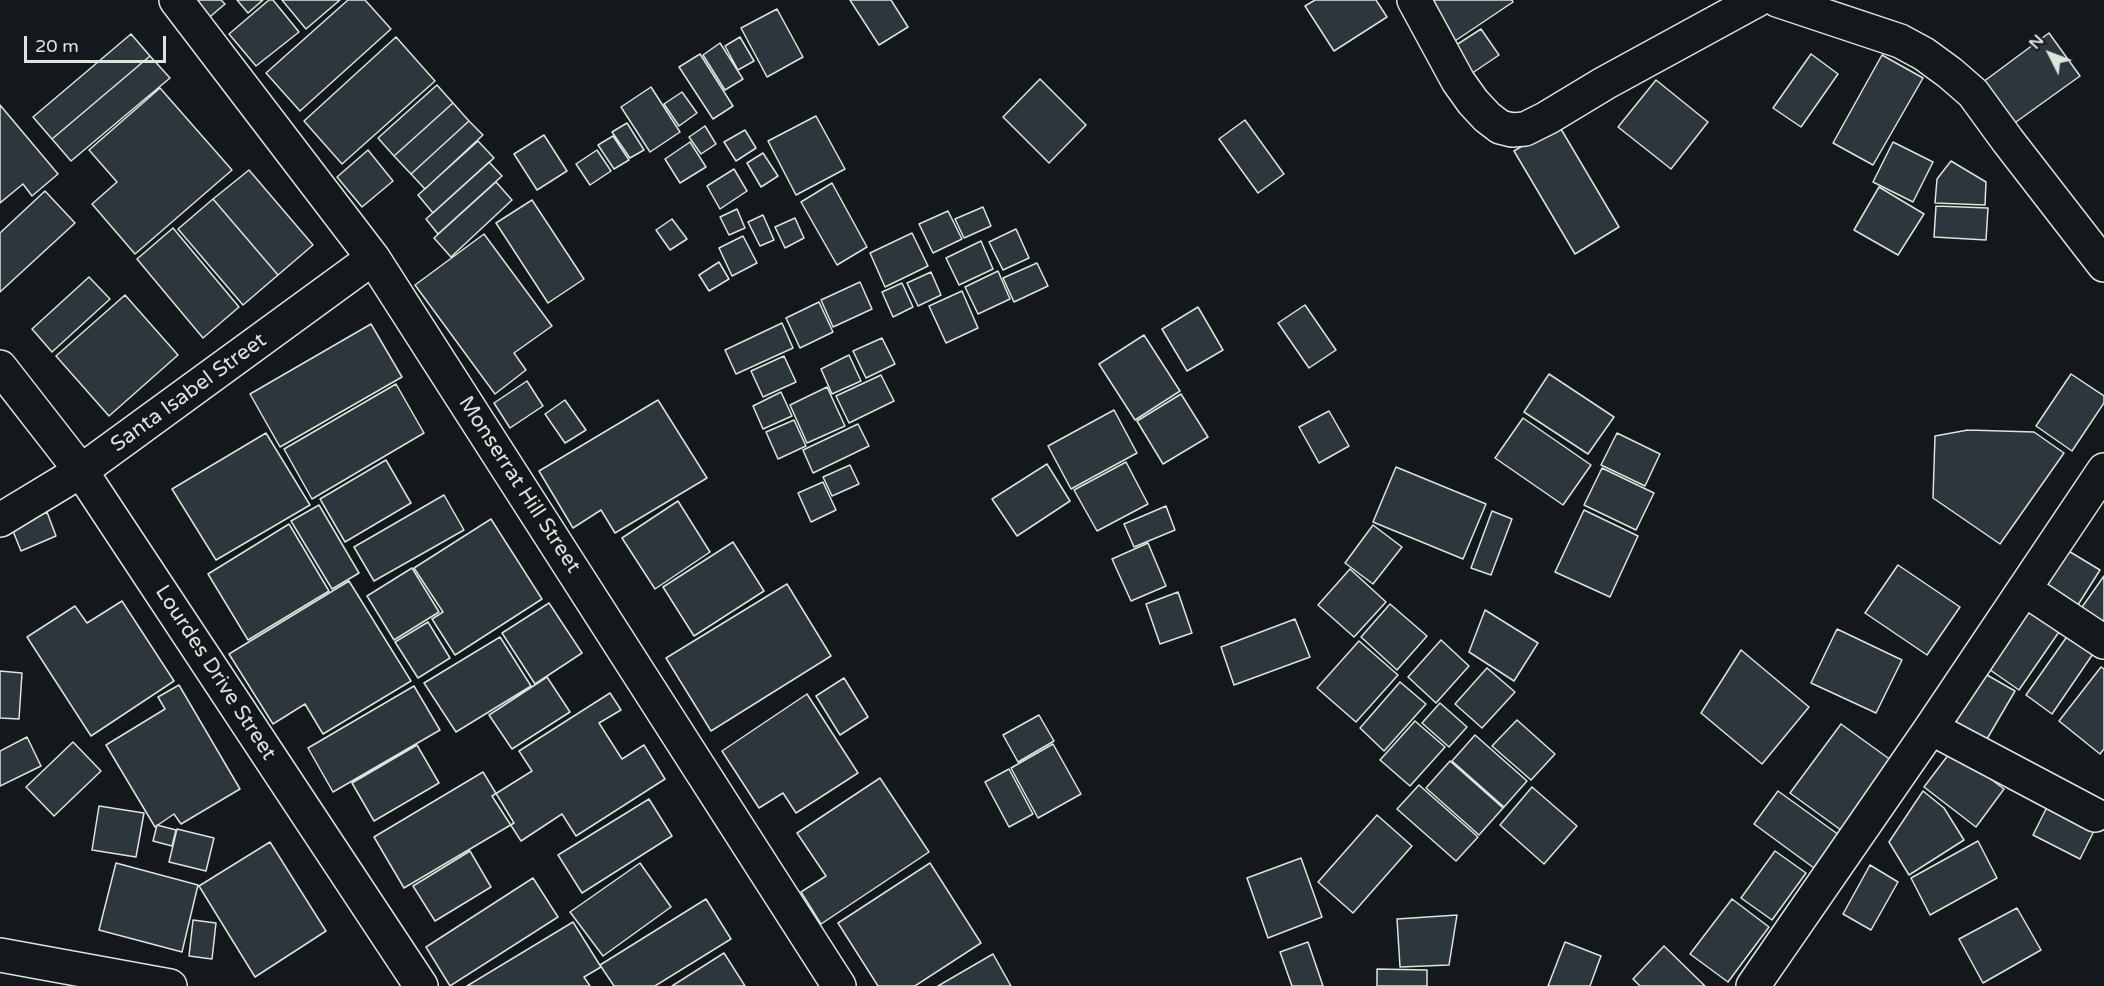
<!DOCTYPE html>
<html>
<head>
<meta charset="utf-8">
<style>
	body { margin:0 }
	#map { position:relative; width:2104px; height:986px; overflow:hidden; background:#14181c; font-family:"Varela Round",sans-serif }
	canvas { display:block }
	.north { position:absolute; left:2020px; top:24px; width:60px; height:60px; -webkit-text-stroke:4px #14181c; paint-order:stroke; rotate:312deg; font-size:16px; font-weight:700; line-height:24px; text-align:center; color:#d8e6dc }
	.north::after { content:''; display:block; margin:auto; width:21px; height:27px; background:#d8e6dc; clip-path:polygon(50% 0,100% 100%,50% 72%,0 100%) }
	.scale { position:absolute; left:24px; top:36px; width:142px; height:27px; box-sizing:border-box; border:3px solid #d8e6dc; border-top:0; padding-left:8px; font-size:18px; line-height:21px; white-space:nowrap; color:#d8e6dc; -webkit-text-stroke:4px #14181c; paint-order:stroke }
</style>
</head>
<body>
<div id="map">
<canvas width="2104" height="986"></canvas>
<div class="north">N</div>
<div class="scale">20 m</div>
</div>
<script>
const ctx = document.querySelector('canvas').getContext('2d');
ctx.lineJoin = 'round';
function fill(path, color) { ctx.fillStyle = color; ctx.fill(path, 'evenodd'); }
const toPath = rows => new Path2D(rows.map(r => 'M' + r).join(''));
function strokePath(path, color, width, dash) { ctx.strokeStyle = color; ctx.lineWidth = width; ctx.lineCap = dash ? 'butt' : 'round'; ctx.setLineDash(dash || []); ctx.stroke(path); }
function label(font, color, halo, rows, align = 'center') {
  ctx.font = font + ' "Varela Round",sans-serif'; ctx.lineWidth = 4.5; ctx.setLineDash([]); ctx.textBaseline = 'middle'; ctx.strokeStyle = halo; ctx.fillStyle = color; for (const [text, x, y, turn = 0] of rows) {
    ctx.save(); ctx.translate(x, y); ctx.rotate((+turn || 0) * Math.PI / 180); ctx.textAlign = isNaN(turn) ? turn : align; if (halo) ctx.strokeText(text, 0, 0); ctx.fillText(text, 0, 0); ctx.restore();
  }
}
const building = toPath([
	[187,0,221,0,225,4,205,21,187,0],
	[237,0,263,0,248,13,237,0],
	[269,0,273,0,299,32,256,66,229,34,269,0],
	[282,0,340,0,306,29,282,0],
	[348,0,365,0,391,29,300,111,266,73,348,0],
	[850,0,891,0,908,27,879,45,850,0],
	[1315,0,1376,0,1387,17,1334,51,1305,6,1315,0],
	[1418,0,1512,0,1513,2,1449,45,1418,0],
	[777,9,803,57,767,77,741,28,777,9],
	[1481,29,1499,55,1468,76,1450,49,1481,29],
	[2049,33,2080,76,2009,127,1979,85,2049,33],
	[131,34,150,56,52,139,33,117,131,34],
	[396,37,435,81,342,164,304,121,396,37],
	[740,37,754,61,738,70,725,46,740,37],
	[720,43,743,79,725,90,703,55,720,43],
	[700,54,733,106,713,119,679,67,700,54],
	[1811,54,1838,74,1801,127,1773,108,1811,54],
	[1882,55,1923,78,1873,165,1833,143,1882,55],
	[150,56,170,78,71,161,52,139,150,56],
	[1040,79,1086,125,1049,163,1003,117,1040,79],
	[1656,80,1708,122,1671,169,1618,127,1656,80],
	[437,85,453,103,394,156,378,138,437,85],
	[651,87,680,132,650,152,621,107,651,87],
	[160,88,232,170,135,254,92,204,117,182,89,150,160,88],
	[682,92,697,113,679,126,664,104,682,92],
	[453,103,469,121,411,174,394,156,453,103],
	[0,105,58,174,32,196,23,184,0,203,0,105],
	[816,116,845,169,796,195,768,141,816,116],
	[1245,120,1284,174,1258,193,1219,139,1245,120],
	[469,121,483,135,425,189,411,174,469,121],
	[627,123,644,150,630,158,612,132,627,123],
	[1558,124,1619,227,1575,254,1514,151,1558,124],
	[705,126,716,144,701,154,689,137,705,126],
	[745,130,756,148,736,161,724,142,745,130],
	[544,135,567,171,537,190,514,154,544,135],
	[613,136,629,160,614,169,598,145,613,136],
	[478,141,494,158,433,213,418,195,478,141],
	[690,142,706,167,680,183,665,159,690,142],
	[1893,142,1933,162,1913,202,1873,182,1893,142],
	[368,150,393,181,362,207,337,177,368,150],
	[597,150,611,171,590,185,576,164,597,150],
	[763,153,778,176,761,187,747,163,763,153],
	[1951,161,1986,182,1985,205,1935,203,1937,179,1951,161],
	[489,162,502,176,438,234,426,219,489,162],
	[734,169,747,191,720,209,707,186,734,169],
	[249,170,313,245,278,275,213,199,249,170],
	[496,182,512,200,451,257,434,238,496,182],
	[832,183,867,247,837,265,801,202,832,183],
	[1879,187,1924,214,1898,255,1854,230,1879,187],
	[45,191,75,223,0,292,0,233,45,191],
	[213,199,278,275,243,305,178,229,213,199],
	[532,200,584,279,548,303,496,223,532,200],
	[1936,206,1988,208,1986,240,1934,237,1936,206],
	[983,207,991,226,964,238,955,219,983,207],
	[737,209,745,228,729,235,720,217,737,209],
	[948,211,962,239,933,253,919,224,948,211],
	[763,215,774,240,760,246,748,222,763,215],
	[795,218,804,238,785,248,775,227,795,218],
	[672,219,687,239,670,250,656,230,672,219],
	[173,228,239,307,203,338,137,259,173,228],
	[1016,229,1029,258,1003,270,989,242,1016,229],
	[912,233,928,266,885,287,870,253,912,233],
	[484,234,552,326,514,353,526,370,495,394,415,285,484,234],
	[743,236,757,263,732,276,719,248,743,236],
	[981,241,993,269,959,285,946,258,981,241],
	[719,262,729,279,709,291,699,275,719,262],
	[1037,263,1048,286,1014,302,1003,278,1037,263],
	[998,271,1010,299,978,314,965,287,998,271],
	[931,272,941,295,918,306,907,283,931,272],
	[89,277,110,299,52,352,32,329,89,277],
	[860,282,872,309,833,327,821,300,860,282],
	[902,283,913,307,893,317,882,292,902,283],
	[962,291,978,328,946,343,929,306,962,291],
	[125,295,178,355,109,416,56,356,125,295],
	[819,302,833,332,800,348,786,318,819,302],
	[1305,305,1336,350,1309,368,1278,323,1305,305],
	[1198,307,1223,350,1187,371,1162,329,1198,307],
	[782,323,793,348,736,374,725,350,782,323],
	[371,324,402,377,280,447,250,394,371,324],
	[1144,335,1180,391,1135,420,1099,364,1144,335],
	[882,338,895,364,866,378,853,351,882,338],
	[849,355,861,381,832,394,821,369,849,355],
	[784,356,796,382,763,397,751,371,784,356],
	[1549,374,1614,417,1588,454,1524,412,1549,374],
	[2071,374,2104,396,2104,403,2072,451,2036,426,2071,374],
	[881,375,894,401,849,423,836,396,881,375],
	[527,381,543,406,510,428,494,403,527,381],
	[396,384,424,433,312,499,284,449,396,384],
	[827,387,845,426,807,443,790,405,827,387],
	[781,392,792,416,763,429,753,406,781,392],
	[1181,394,1208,437,1163,464,1137,421,1181,394],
	[565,400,586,430,565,443,545,414,565,400],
	[658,400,707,478,615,533,601,510,573,528,539,471,658,400],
	[1114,410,1137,453,1071,489,1048,446,1114,410],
	[1329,411,1349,446,1319,463,1299,427,1329,411],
	[1523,418,1591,465,1563,505,1495,458,1523,418],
	[794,420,806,446,778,459,766,432,794,420],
	[858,424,869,446,813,473,803,450,858,424],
	[1968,430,2034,432,2064,453,2000,544,1933,498,1935,436,1968,430],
	[266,433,310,505,216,560,172,489,266,433],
	[1617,433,1660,454,1645,486,1601,465,1617,433],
	[386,460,411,503,345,542,320,499,386,460],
	[1126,462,1148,504,1097,531,1074,490,1126,462],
	[1047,464,1070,501,1017,536,992,499,1047,464],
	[850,465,859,484,832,496,823,477,850,465],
	[1396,467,1486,504,1463,559,1373,522,1396,467],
	[1602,468,1654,493,1636,530,1584,505,1602,468],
	[823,482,836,510,811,522,798,493,823,482],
	[444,495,464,530,374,581,354,547,444,495],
	[678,501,710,552,655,589,622,538,678,501],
	[319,505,359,573,332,589,291,521,319,505],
	[1166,506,1175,530,1134,547,1124,524,1166,506],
	[1584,510,1638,536,1610,597,1555,572,1584,510],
	[1492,511,1512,519,1491,575,1471,568,1492,511],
	[47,512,56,536,21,551,11,526,47,512],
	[491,519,542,599,455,655,432,619,443,612,414,568,491,519],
	[289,524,329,591,248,640,208,574,289,524],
	[1373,525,1402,547,1373,584,1345,563,1373,525],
	[733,542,764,591,694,636,663,587,733,542],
	[1148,543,1166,586,1131,601,1112,559,1148,543],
	[2057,544,2100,570,2071,616,2029,590,2057,544],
	[1898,565,1960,607,1927,655,1865,613,1898,565],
	[412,568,439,612,394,640,367,596,412,568],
	[1350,569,1386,602,1354,637,1318,605,1350,569],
	[2104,576,2104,637,2075,617,2104,576],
	[349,581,411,681,323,734,305,704,273,724,229,654,349,581],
	[787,584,831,656,711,731,666,658,787,584],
	[1178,592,1192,633,1160,644,1146,604,1178,592],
	[122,601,174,681,91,736,27,637,75,606,87,623,122,601],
	[2027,602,2063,626,2019,690,1983,665,2027,602],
	[549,603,582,653,535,684,502,633,549,603],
	[1390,604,1427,636,1397,670,1361,637,1390,604],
	[1485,610,1538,643,1514,681,1469,652,1485,610],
	[1295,619,1310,657,1234,685,1221,647,1295,619],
	[428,622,450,658,418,678,395,642,428,622],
	[2073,628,2099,645,2052,714,2026,695,2073,628],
	[1837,629,1902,660,1876,713,1811,683,1837,629],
	[500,637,531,686,456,732,424,683,500,637],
	[1441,640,1469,666,1436,703,1408,677,1441,640],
	[1359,641,1398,675,1356,722,1317,688,1359,641],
	[1741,650,1809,707,1762,764,1701,713,1741,650],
	[2101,667,2104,669,2104,749,2100,754,2059,721,2101,667],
	[1487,668,1515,692,1482,728,1455,704,1487,668],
	[0,671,22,673,19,719,0,718,0,671],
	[1980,671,2015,691,1984,744,1950,725,1980,671],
	[547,677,570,712,512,749,489,715,547,677],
	[844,678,868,717,840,735,816,696,844,678],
	[1400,682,1426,704,1384,751,1360,728,1400,682],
	[179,685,240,789,181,824,174,814,155,827,106,745,165,709,158,697,179,685],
	[414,686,440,730,333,792,308,748,414,686],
	[610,693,621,710,599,723,622,759,644,745,665,779,576,836,562,814,521,841,492,796,532,771,519,751,610,693],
	[807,694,858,773,796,813,783,793,759,808,722,751,807,694],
	[1440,703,1467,727,1449,747,1422,723,1440,703],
	[1039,715,1054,741,1018,762,1003,735,1039,715],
	[1517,720,1555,754,1531,780,1492,746,1517,720],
	[1415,721,1445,747,1410,786,1380,760,1415,721],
	[1841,724,1895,763,1845,833,1790,793,1841,724],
	[1475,735,1527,781,1504,807,1452,761,1475,735],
	[27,737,41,766,0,786,0,751,27,737],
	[73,742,101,771,54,816,26,787,73,742],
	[1053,744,1081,794,1038,818,1011,768,1053,744],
	[417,745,439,783,374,821,352,783,417,745],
	[1952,750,2004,789,1976,827,1924,787,1952,750],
	[1450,761,1503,808,1479,835,1426,788,1450,761],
	[1009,769,1033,814,1009,827,985,782,1009,769],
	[483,772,514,823,404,888,374,837,483,772],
	[880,778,929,852,821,924,801,892,826,876,797,833,880,778],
	[1419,785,1478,837,1456,861,1397,809,1419,785],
	[1532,787,1577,826,1544,864,1500,825,1532,787],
	[1778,791,1839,835,1814,868,1754,824,1778,791],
	[1923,791,1944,808,1964,840,1909,875,1889,842,1923,791],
	[649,799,672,836,582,893,558,855,649,799],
	[2051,799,2098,823,2080,859,2033,835,2051,799],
	[99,806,144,813,136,857,92,850,99,806],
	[1377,815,1412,846,1353,913,1318,882,1377,815],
	[157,825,176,830,172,846,153,841,157,825],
	[177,829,214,838,206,871,169,862,177,829],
	[1978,841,1997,878,1930,915,1911,878,1978,841],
	[270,842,326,931,255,977,199,886,270,842],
	[470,851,491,887,435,921,413,886,470,851],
	[1775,851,1806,873,1772,920,1741,898,1775,851],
	[1301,858,1322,917,1268,938,1247,878,1301,858],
	[116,863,198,885,182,952,99,930,116,863],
	[640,863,671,907,603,956,570,912,640,863],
	[930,863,981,943,915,986,878,986,838,923,930,863],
	[1870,865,1898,882,1871,930,1843,914,1870,865],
	[533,878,558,917,450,986,426,947,533,878],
	[706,899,731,939,655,986,614,986,600,965,706,899],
	[1732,899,1769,927,1728,982,1690,954,1732,899],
	[2017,908,2041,950,1983,983,1959,939,2017,908],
	[1457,915,1449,965,1400,967,1397,919,1457,915],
	[193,920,216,923,212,959,189,956,193,920],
	[573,922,601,967,584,977,590,986,467,986,573,922],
	[1308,942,1323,986,1292,986,1280,952,1308,942],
	[1565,942,1601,956,1590,986,1548,986,1565,942],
	[1664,946,1705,986,1640,986,1633,979,1664,946],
	[724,953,745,986,672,986,724,953],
	[993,954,1011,986,938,986,993,954],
	[1377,969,1427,970,1427,986,1377,986,1377,969]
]);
fill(building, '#2c363c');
strokePath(building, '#d8e6dc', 1.5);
const minor = toPath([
	[176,0,373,258,839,986],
	[1414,0,1458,81,1473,102,1487,117,1500,127,1512,130,1525,129,1547,118,1605,83,1757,0],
	[1777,0,1900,41,1924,54,1950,73,1973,93,2008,141,2104,265],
	[0,367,81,471,421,986],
	[0,520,81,471,373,258],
	[2024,589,2104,642],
	[1931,728,2095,815],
	[0,955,170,986],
	[1753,986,1931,728,2104,470]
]);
strokePath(minor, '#d8e6dc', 36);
strokePath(minor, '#14181c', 33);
label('21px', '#d8e6dc', '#14181c', [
	["Santa Isabel Street",189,393,-36],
	["Monserrat Hill Street",519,485,57],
	["Lourdes Drive Street",215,673,57]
]);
</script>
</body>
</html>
